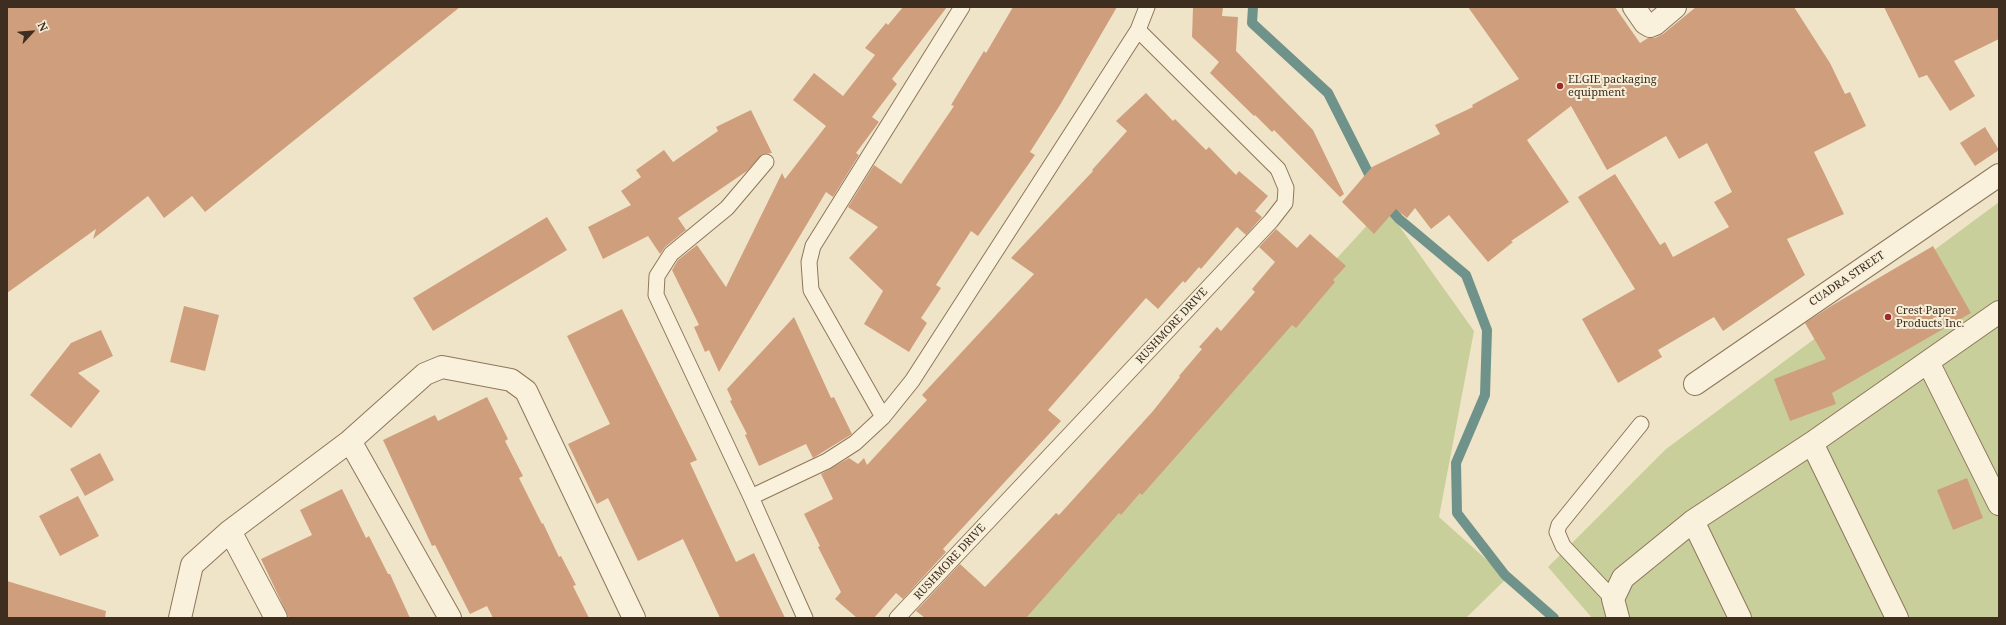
<!DOCTYPE html>
<html>
<head>
<meta charset="utf-8">
<style>
	body { margin:0 }
	#map { position:relative; width:2006px; height:625px; overflow:hidden; background:#f0e4c8; font-family:"Noto Serif",serif }
	canvas { display:block }
	.frame { position:absolute; inset:0; border:8px solid #3d2e20; pointer-events:none }
	.north { position:absolute; left:12px; top:12px; width:40px; height:40px; -webkit-text-stroke:3px #f7eed8; paint-order:stroke; rotate:64deg; font-size:11px; font-weight:700; line-height:16px; text-align:center; color:#3d2e20 }
	.north::after { content:''; display:block; margin:auto; width:14px; height:18px; background:#3d2e20; clip-path:polygon(50% 0,100% 100%,50% 72%,0 100%) }
</style>
</head>
<body>
<div id="map">
<canvas width="2006" height="625"></canvas>
<div class="frame"></div>
<div class="north">N</div>
</div>
<script>
const ctx = document.querySelector('canvas').getContext('2d');
ctx.lineJoin = 'round';
function fill(path, color) { ctx.fillStyle = color; ctx.fill(path, 'evenodd'); }
const toPath = rows => new Path2D(rows.map(r => 'M' + r).join(''));
function strokePath(path, color, width, dash) { ctx.strokeStyle = color; ctx.lineWidth = width; ctx.lineCap = dash ? 'butt' : 'round'; ctx.setLineDash(dash || []); ctx.stroke(path); }
function label(font, color, halo, rows, align = 'center') {
  ctx.font = font + ' "Noto Serif",serif'; ctx.lineWidth = 4; ctx.setLineDash([]); ctx.textBaseline = 'middle'; ctx.strokeStyle = halo; ctx.fillStyle = color; for (const [text, x, y, turn = 0] of rows) {
    ctx.save(); ctx.translate(x, y); ctx.rotate((+turn || 0) * Math.PI / 180); ctx.textAlign = isNaN(turn) ? turn : align; if (halo) ctx.strokeText(text, 0, 0); ctx.fillText(text, 0, 0); ctx.restore();
  }
}
fill(toPath([
	[1999,202,1999,618,1592,618,1548,567,1666,449],
	[1385,206,1474,331,1439,517,1507,578,1466,618,1005,618]
]), '#c9cf9b');
strokePath(toPath([
	[1253,7,1252,23,1328,93,1374,184],
	[1385,203,1399,219,1466,275,1487,330,1485,395,1456,463,1457,513,1505,575,1554,618]
]), '#6f938a', 10);
fill(toPath([
	[7,7,460,7,205,212,192,196,164,218,148,196,93,239,96,229,7,293],
	[903,7,947,7,892,79,897,84,872,117,879,122,856,153,859,155,833,197,826,192,719,372,709,350,705,352,694,327,699,325,672,270,678,260,697,245,726,287,782,173,785,179,826,126,793,100,814,73,843,96,875,55,865,48,886,23,888,25],
	[1013,7,1117,7,1060,105,1030,152,1035,155,978,236,971,231,936,285,941,288,921,318,927,323,909,352,864,324,883,291,849,258,878,227,848,207,874,165,901,184,954,106,951,105,984,51,986,53],
	[1193,7,1223,7,1222,16,1238,17,1236,51,1313,130,1344,194,1340,197,1274,130,1272,132,1255,115,1254,116,1210,73,1219,62,1192,37],
	[1468,7,1615,7,1640,43,1648,38,1655,38,1663,34,1696,7,1794,7,1830,63,1845,94,1850,92,1866,126,1814,152,1844,214,1787,239,1805,275,1723,331,1714,317,1658,350,1662,357,1618,383,1582,319,1635,289,1578,197,1615,174,1660,245,1665,242,1673,257,1729,227,1714,202,1732,192,1707,143,1679,159,1666,136,1607,170,1571,106,1527,140,1569,202,1511,241,1513,242,1488,262,1449,215,1431,229,1415,208,1407,218,1396,209,1374,234,1342,202,1372,167,1440,134,1435,125,1473,107,1472,105,1519,79],
	[1884,7,1999,7,1999,39,1954,61,1975,96,1950,111,1927,75,1919,78],
	[1146,93,1173,121,1175,119,1206,150,1209,147,1236,175,1239,171,1268,196,1255,211,1262,217,1246,235,1237,227,1201,269,1199,267,1185,283,1183,281,1158,309,1146,298,1048,410,1061,421,943,549,946,552,903,599,896,593,874,618,857,618,835,599,841,592,818,547,820,546,804,514,833,499,821,474,849,458,858,464,864,458,867,465,927,400,922,395,1034,274,1011,258,1093,171,1092,170,1127,131,1116,121],
	[751,110,772,153,763,154,747,171,678,218,686,230,665,247,660,254,648,236,603,259,588,227,631,205,621,191,641,177,636,170,664,150,673,162,718,131,716,127],
	[1985,127,1999,150,1975,166,1960,143],
	[547,217,567,250,433,331,413,298],
	[1276,229,1297,248,1310,234,1346,266,1333,280,1335,282,1296,328,1292,325,1142,495,1140,493,1121,515,1119,513,1026,618,925,618,916,611,960,564,985,587,1056,513,1059,515,1153,411,1180,377,1179,376,1202,349,1199,347,1217,327,1221,331,1255,292,1252,289,1275,262,1259,247],
	[1933,246,1971,313,1832,393,1836,404,1790,421,1774,379,1826,359,1805,323,1831,306],
	[184,306,219,315,205,371,170,362],
	[622,309,697,460,690,463,736,562,754,553,785,618,720,618,683,539,638,561,608,498,597,504,568,444,610,424,567,336],
	[794,317,831,398,834,397,852,434,813,458,806,444,759,466,745,435,747,434,730,401,732,400,727,389],
	[101,330,113,356,78,373,100,391,71,428,30,395,71,343],
	[487,397,508,439,505,441,523,476,519,478,542,524,543,523,559,557,561,556,576,585,573,586,589,618,493,618,487,606,470,614,435,545,432,546,383,440,435,415,438,421],
	[100,453,114,480,85,496,70,469],
	[1967,478,1983,518,1953,530,1937,490],
	[342,489,366,538,369,536,388,574,390,574,410,618,289,618,261,559,312,535,300,510],
	[78,496,99,536,60,556,39,516],
	[7,581,106,611,105,618,7,618]
]), '#cf9f7d');
const lane = toPath([
	[766,162,727,208,671,254,657,276,656,295,751,497,805,618],
	[883,417,811,290,809,262,813,246,962,7],
	[751,497,827,461,855,443,883,417,912,381,1138,30,1147,7],
	[1613,599,1563,546,1557,532,1559,525,1641,424],
	[897,618,1271,221,1285,203,1286,188,1278,169,1138,30]
]);
const street = toPath([
	[1634,7,1645,23,1650,26,1655,24,1675,7],
	[1928,362,1999,504],
	[1695,384,1999,175],
	[350,441,450,618],
	[1812,443,1897,618],
	[1693,521,1740,618],
	[230,531,276,618],
	[180,618,192,565,230,531,350,441,425,374,442,367,511,380,526,391,634,618],
	[1618,618,1613,599,1623,578,1693,521,1812,443,1999,312]
]);
strokePath(lane, '#8d765c', 17);
strokePath(street, '#8d765c', 24);
strokePath(lane, '#faf1dc', 15);
strokePath(street, '#faf1dc', 22);
for (const [x, y, r, color] of [
	[1560,86,4,"#9e2a2b"],
	[1888,317,4,"#9e2a2b"]
]) { const dot = new Path2D(); dot.arc(x, y, r, 0, 2 * Math.PI); ctx.fillStyle = color; ctx.fill(dot); strokePath(dot, '#f7eed8', 1.5); }
label('11px', '#3d2e20', '#f7eed8', [
	["ELGIE packaging",1568,80],
	["equipment",1568,93],
	["Crest Paper",1896,311],
	["Products Inc.",1896,324]
], 'left');
label('11px', '#3d2e20', '#f7eed8', [
	["CUADRA STREET",1847,279,-34],
	["RUSHMORE DRIVE",1172,326,-47],
	["RUSHMORE DRIVE",950,562,-47]
]);
</script>
</body>
</html>
